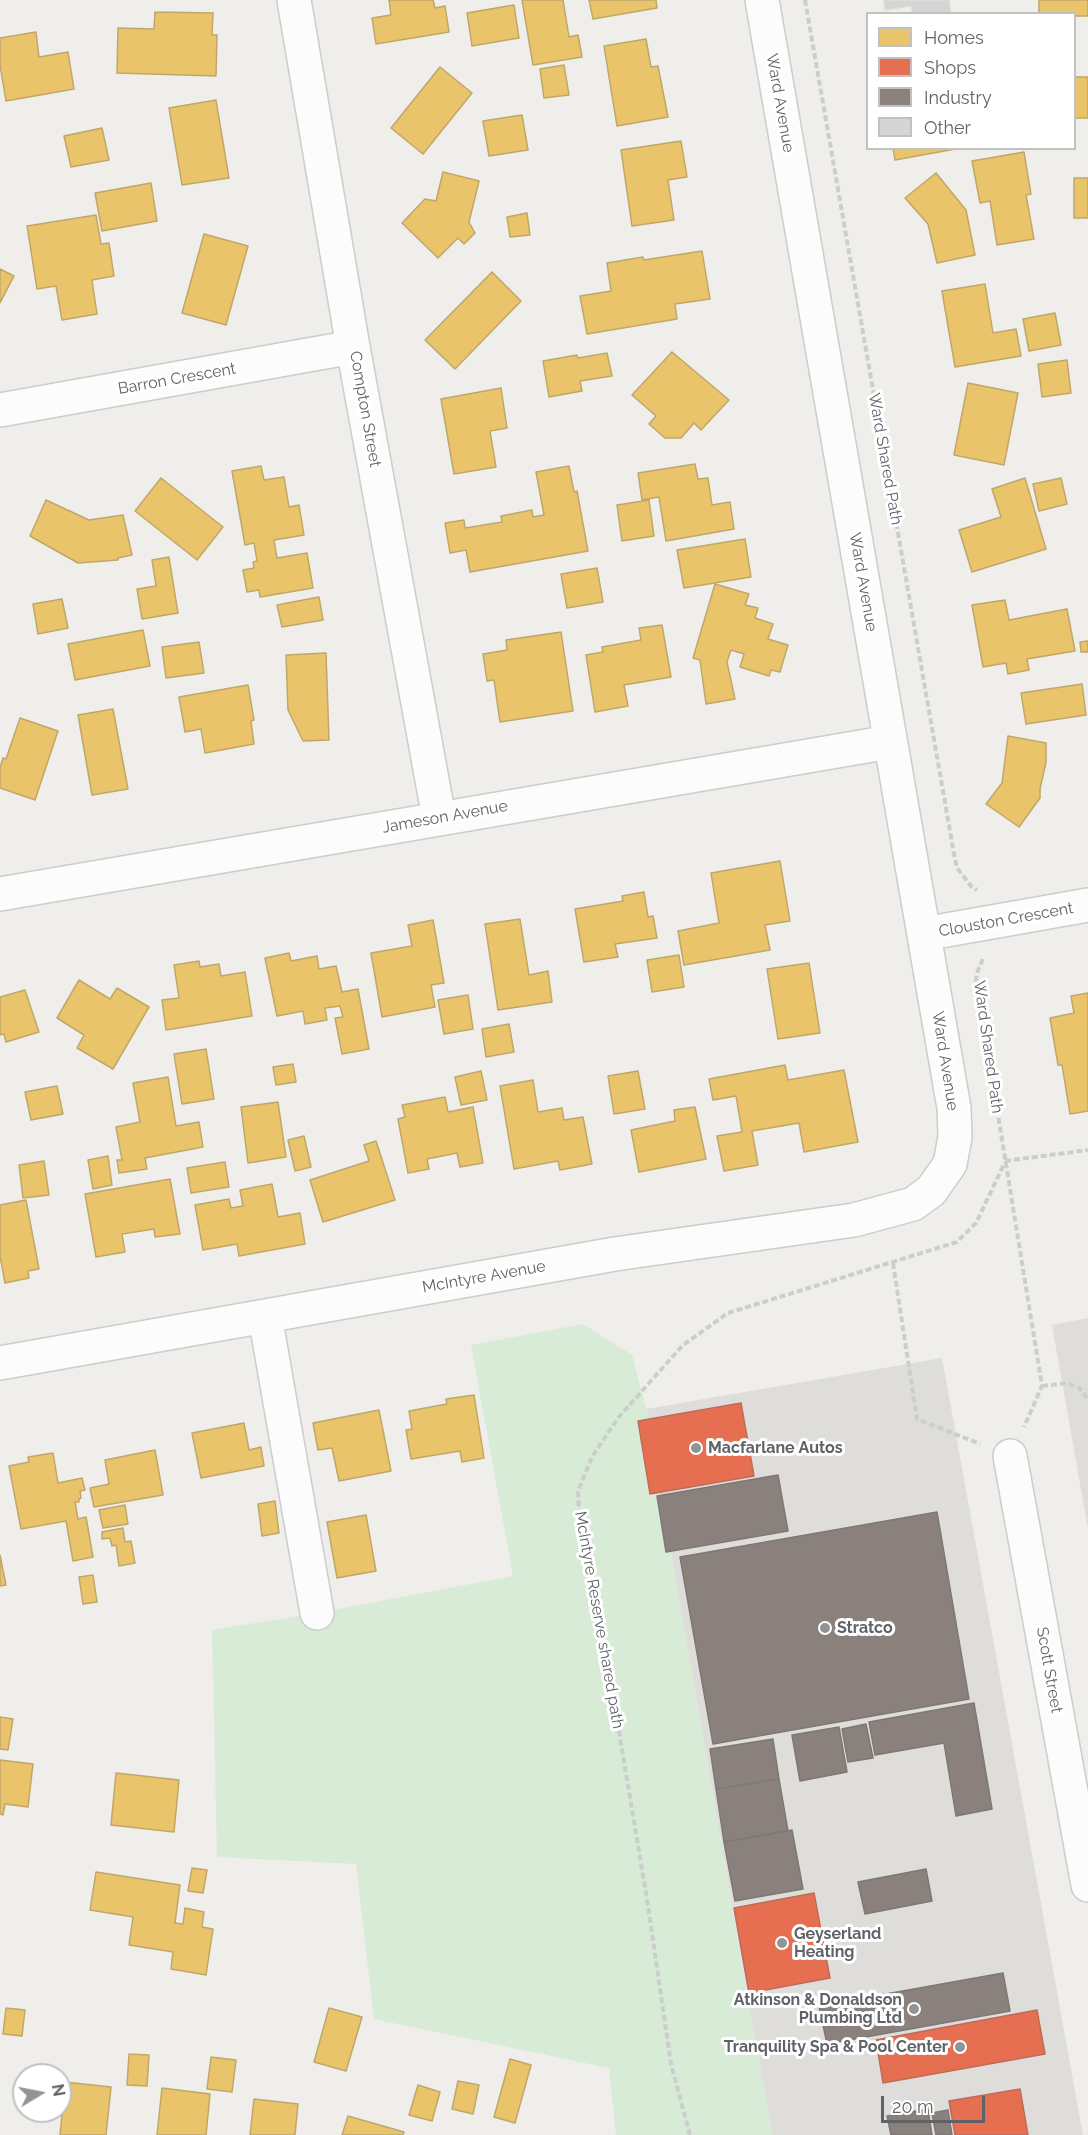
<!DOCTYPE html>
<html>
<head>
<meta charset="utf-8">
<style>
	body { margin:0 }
	#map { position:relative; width:1088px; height:2135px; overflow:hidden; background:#efeeea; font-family:Raleway,sans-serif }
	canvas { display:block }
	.legend { position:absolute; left:866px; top:12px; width:210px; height:138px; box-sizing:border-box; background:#fff; border:2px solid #bfc1c3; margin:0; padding:8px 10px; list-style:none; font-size:18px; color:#5f6368 }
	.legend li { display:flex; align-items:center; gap:12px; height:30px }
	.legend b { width:30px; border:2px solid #bfc1c3 }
	.north { position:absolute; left:12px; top:2063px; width:60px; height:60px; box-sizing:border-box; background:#fff; border:2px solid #bfc1c3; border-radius:50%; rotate:80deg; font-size:16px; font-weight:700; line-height:24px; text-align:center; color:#5f6368 }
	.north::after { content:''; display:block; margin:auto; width:21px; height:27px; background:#919496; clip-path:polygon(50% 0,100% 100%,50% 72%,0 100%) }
	.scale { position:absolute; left:881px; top:2096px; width:104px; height:27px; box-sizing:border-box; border:3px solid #5f6368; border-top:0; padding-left:8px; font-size:18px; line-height:21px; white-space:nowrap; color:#5f6368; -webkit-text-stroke:4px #fff; paint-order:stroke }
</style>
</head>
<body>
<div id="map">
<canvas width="1088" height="2135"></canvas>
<ul class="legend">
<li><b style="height:16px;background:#e9c46a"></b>Homes</li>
<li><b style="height:16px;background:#e76f51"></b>Shops</li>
<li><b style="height:16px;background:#8a817c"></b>Industry</li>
<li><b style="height:16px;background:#d6d5d3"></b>Other</li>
</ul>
<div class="north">N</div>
<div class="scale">20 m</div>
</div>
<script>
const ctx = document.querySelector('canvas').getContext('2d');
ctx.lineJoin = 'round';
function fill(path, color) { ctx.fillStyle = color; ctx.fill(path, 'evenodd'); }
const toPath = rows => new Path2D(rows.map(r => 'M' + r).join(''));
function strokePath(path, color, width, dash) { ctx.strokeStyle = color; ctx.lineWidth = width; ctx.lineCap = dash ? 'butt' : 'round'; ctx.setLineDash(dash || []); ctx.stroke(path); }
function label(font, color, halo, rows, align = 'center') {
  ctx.font = font + ' Raleway,sans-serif'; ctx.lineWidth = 6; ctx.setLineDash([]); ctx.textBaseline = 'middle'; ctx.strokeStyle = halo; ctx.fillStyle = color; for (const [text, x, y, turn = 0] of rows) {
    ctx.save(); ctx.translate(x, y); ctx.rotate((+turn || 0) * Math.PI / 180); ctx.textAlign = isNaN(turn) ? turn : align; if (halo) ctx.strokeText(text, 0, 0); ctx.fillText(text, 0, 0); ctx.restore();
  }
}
fill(toPath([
	[1088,1318,1088,1529,1052,1325],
	[942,1358,1083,2135,772,2135,646,1409]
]), '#dfddda');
fill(toPath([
	[583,1324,632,1355,646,1409,772,2135,616,2135,609,2068,374,2019,356,1864,217,1857,212,1630,317,1613,513,1576,471,1345]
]), '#d8ebd6');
const homes = toPath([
	[389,0,433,0,435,8,445,6,449,32,376,44,372,18,391,15,389,0],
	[522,0,563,0,569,37,578,35,582,57,533,65,522,0],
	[589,0,656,0,657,8,593,19,589,0],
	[1039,0,1088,0,1088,16,1074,16,1074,14,1039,14,1039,0],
	[514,5,519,38,472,46,467,13,514,5],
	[155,12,213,13,212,35,217,35,216,76,117,73,118,28,154,29,155,12],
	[36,32,39,57,68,52,74,89,6,101,0,65,0,38,36,32],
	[646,39,651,67,658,66,668,117,617,126,604,46,646,39],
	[564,65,569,95,544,98,540,69,564,65],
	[440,67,472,93,423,154,391,128,440,67],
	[1074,77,1088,77,1088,118,1074,118,1074,77],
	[216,100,229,178,182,185,169,108,216,100],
	[522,115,528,150,489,156,483,121,522,115],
	[102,128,109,160,71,167,64,136,102,128],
	[681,141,687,177,668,180,674,220,632,226,621,150,681,141],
	[893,148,961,148,895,160,893,148],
	[1024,152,1031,194,1026,195,1034,239,997,245,990,201,980,203,972,161,1024,152],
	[443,172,479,181,469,222,475,233,464,244,458,238,438,258,402,223,425,199,436,201,443,172],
	[936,173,966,210,975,255,937,263,928,224,905,198,936,173],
	[1074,178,1088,178,1088,218,1074,218,1074,178],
	[151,183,157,221,102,231,95,193,151,183],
	[527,213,530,235,510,237,507,217,527,213],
	[96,215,101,244,109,243,114,276,92,280,97,314,62,320,56,286,37,289,27,226,96,215],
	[204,234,248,246,226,325,182,313,204,234],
	[702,251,710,299,675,304,677,319,587,334,580,296,611,291,607,263,643,257,644,260,702,251],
	[0,269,14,276,0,303,0,269],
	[492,272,521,301,455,369,425,340,492,272],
	[985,284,993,333,1016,329,1021,356,955,367,942,291,985,284],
	[1055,313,1061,345,1029,351,1023,319,1055,313],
	[672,352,729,400,701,430,694,423,681,438,665,438,649,424,656,416,632,395,672,352],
	[607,353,612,376,580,381,582,391,549,397,543,361,577,355,578,358,607,353],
	[1067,360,1071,393,1042,397,1038,364,1067,360],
	[968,383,1018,393,1004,465,954,455,968,383],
	[501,388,507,428,490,431,496,467,454,474,441,399,501,388],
	[695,464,698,479,708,478,712,505,730,502,734,529,666,541,659,497,642,500,638,473,695,464],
	[261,466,264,480,284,477,289,507,299,505,304,535,274,540,277,558,307,553,313,588,260,597,259,590,247,592,243,570,254,568,253,562,257,561,254,543,245,545,232,471,261,466],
	[569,466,574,492,577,491,588,551,470,572,466,550,450,553,445,523,464,520,465,528,502,522,501,516,532,510,533,517,544,515,536,472,569,466],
	[161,478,223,527,197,560,135,511,161,478],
	[1025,478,1046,549,972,572,959,530,1001,517,992,489,1025,478],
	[1061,478,1067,504,1039,511,1033,484,1061,478],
	[46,500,89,520,123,515,132,555,118,558,118,560,78,563,30,536,46,500],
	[649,500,654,536,622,541,617,505,649,500],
	[745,539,751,577,684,588,677,550,745,539],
	[169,557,178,613,142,619,137,589,156,586,152,560,169,557],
	[597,568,603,602,567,608,561,574,597,568],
	[715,584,749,594,745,605,758,608,755,618,773,624,768,639,788,645,780,672,771,670,769,676,740,667,744,654,731,650,727,662,735,699,706,704,700,660,693,658,715,584],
	[319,597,323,620,282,627,277,605,319,597],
	[62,599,68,628,38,634,33,604,62,599],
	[1005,600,1009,620,1067,609,1075,651,1027,659,1029,670,1008,674,1006,663,983,667,972,605,1005,600],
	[662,625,671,677,624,685,628,706,595,712,586,655,603,652,602,647,641,640,639,628,662,625],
	[143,630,150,666,75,680,68,644,143,630],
	[561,632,573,711,500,722,494,680,487,681,483,654,507,650,506,640,561,632],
	[1088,641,1088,652,1081,652,1080,642,1088,641],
	[199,642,204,673,166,678,162,647,199,642],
	[326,653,329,740,303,741,288,710,286,655,326,653],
	[1082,684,1086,715,1026,724,1021,693,1082,684],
	[248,685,254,720,251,721,254,744,205,753,201,729,185,732,179,697,248,685],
	[113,709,128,789,92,795,78,715,113,709],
	[20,718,58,731,35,800,0,788,0,768,3,758,6,759,20,718],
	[1008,736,1046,743,1046,762,1040,789,1040,798,1019,827,986,804,1002,783,1008,736],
	[780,861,790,921,765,925,770,950,684,965,678,931,719,923,711,873,780,861],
	[644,892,648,917,653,916,657,938,615,944,618,957,584,962,575,909,623,901,622,896,644,892],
	[520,919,529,975,548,971,552,1002,498,1010,485,924,520,919],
	[433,920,444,983,431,985,435,1007,382,1017,371,953,412,946,408,925,433,920],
	[289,953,291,961,317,956,319,969,336,966,342,992,358,989,369,1049,342,1054,335,1018,343,1017,340,1006,325,1008,327,1020,305,1024,303,1011,277,1016,265,958,289,953],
	[679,955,684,987,652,992,647,960,679,955],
	[199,961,200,967,219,964,221,976,245,972,252,1016,166,1030,162,1000,179,998,174,965,199,961],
	[809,963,820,1033,778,1039,767,969,809,963],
	[79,980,110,999,117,988,149,1007,113,1069,77,1048,84,1035,57,1018,79,980],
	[25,990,39,1032,6,1042,4,1034,0,1035,0,997,25,990],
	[1088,993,1088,1111,1070,1114,1062,1065,1058,1065,1050,1018,1074,1013,1071,996,1088,993],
	[468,995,473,1029,444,1034,438,1000,468,995],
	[509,1024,514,1052,486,1057,482,1029,509,1024],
	[206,1049,214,1099,182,1104,174,1054,206,1049],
	[293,1064,296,1082,276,1085,273,1067,293,1064],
	[785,1065,788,1080,844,1070,858,1142,804,1152,799,1123,752,1131,758,1165,724,1171,717,1136,742,1132,736,1096,713,1100,709,1079,785,1065],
	[481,1071,487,1100,461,1105,455,1077,481,1071],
	[638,1071,645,1109,614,1114,608,1076,638,1071],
	[168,1077,176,1126,199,1122,203,1147,145,1158,147,1169,119,1173,117,1160,122,1160,116,1127,140,1122,133,1083,168,1077],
	[533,1080,538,1112,562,1108,564,1120,583,1117,592,1164,560,1170,558,1161,514,1169,500,1086,533,1080],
	[57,1086,63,1114,31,1120,25,1092,57,1086],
	[445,1097,448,1112,473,1107,483,1163,460,1167,457,1153,427,1159,429,1169,408,1173,398,1119,405,1117,402,1105,445,1097],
	[278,1102,286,1157,248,1163,241,1107,278,1102],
	[695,1107,706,1159,639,1172,631,1130,675,1121,674,1110,695,1107],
	[304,1136,311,1167,295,1171,288,1140,304,1136],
	[376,1141,395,1200,323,1222,310,1180,369,1161,364,1145,376,1141],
	[108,1156,112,1185,93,1189,88,1160,108,1156],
	[44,1161,49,1195,23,1198,19,1165,44,1161],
	[225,1162,229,1187,191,1193,187,1168,225,1162],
	[170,1179,180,1234,155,1237,154,1229,122,1234,125,1252,96,1257,85,1194,170,1179],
	[272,1184,278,1217,300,1213,305,1244,239,1256,237,1244,203,1250,195,1205,229,1199,231,1208,243,1206,240,1190,272,1184],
	[26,1200,39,1269,28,1271,29,1278,5,1283,0,1256,0,1205,26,1200],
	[474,1395,484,1458,462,1462,460,1451,411,1459,406,1430,412,1429,409,1411,447,1404,446,1399,474,1395],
	[379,1410,391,1471,339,1481,332,1448,318,1450,313,1423,379,1410],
	[244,1423,249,1450,261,1447,264,1466,201,1478,192,1433,244,1423],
	[155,1450,163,1495,94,1507,90,1488,109,1484,105,1460,155,1450],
	[53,1453,58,1483,82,1478,85,1490,80,1491,81,1498,79,1499,79,1502,75,1502,78,1519,86,1517,93,1557,73,1561,66,1521,21,1529,9,1466,29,1462,28,1457,53,1453],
	[275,1501,279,1533,262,1536,258,1504,275,1501],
	[125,1505,128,1524,103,1528,99,1510,125,1505],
	[366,1515,376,1571,337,1578,327,1522,366,1515],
	[123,1528,125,1542,131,1541,135,1563,119,1566,116,1545,112,1546,110,1538,102,1539,102,1532,123,1528],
	[0,1555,6,1585,0,1586,0,1555],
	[93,1575,97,1602,83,1604,79,1577,93,1575],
	[0,1717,13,1719,8,1750,0,1749,0,1717],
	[0,1760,33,1764,28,1807,5,1804,3,1815,0,1814,0,1760],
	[116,1773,179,1780,174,1832,111,1825,116,1773],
	[192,1868,207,1870,203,1893,188,1891,192,1868],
	[96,1872,180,1885,175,1923,183,1924,185,1908,204,1912,202,1927,213,1929,206,1975,171,1969,173,1952,129,1945,133,1917,90,1910,96,1872],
	[6,2008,25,2010,22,2036,3,2034,6,2008],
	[329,2008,362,2017,346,2071,314,2062,329,2008],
	[129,2054,149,2055,147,2086,127,2085,129,2054],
	[211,2057,236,2060,232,2092,207,2089,211,2057],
	[510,2059,531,2065,515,2123,494,2117,510,2059],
	[458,2081,479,2085,473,2114,452,2109,458,2081],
	[65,2082,111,2087,106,2135,60,2135,65,2082],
	[418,2085,440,2092,432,2121,409,2115,418,2085],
	[162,2088,210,2094,206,2135,157,2135,162,2088],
	[254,2099,298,2104,295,2135,250,2135,254,2099],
	[348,2116,404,2132,403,2135,342,2135,348,2116]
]);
fill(homes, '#e9c46a');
strokePath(homes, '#c0a769', 1.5);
const shops = toPath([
	[741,1403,754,1476,650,1494,638,1421,741,1403],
	[814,1893,830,1978,749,1993,734,1908,814,1893],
	[1037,2010,1045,2054,883,2083,876,2040,1037,2010],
	[1020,2089,1028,2135,955,2135,949,2101,1020,2089]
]);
fill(shops, '#e76f51');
strokePath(shops, '#be6b58', 1.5);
const industry = toPath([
	[778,1475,788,1531,666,1552,657,1496,778,1475],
	[937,1512,969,1699,713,1744,680,1557,937,1512],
	[974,1703,992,1809,956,1816,944,1743,875,1755,869,1722,974,1703],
	[866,1724,873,1758,848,1762,842,1729,866,1724],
	[839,1727,847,1772,800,1781,792,1735,839,1727],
	[773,1739,779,1779,716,1789,710,1749,773,1739],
	[779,1779,788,1831,724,1842,716,1789,779,1779],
	[792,1830,803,1889,735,1901,724,1842,792,1830],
	[926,1869,932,1901,865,1914,858,1882,926,1869],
	[1003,1973,1010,2011,827,2044,819,2006,1003,1973],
	[928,2109,932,2135,891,2135,887,2116,928,2109],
	[948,2110,952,2135,936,2135,932,2113,948,2110]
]);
fill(industry, '#8a817c');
strokePath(industry, '#7d7876', 1.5);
const building = toPath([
	[884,0,949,0,951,14,913,14,911,6,885,10,884,0]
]);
fill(building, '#d6d5d3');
strokePath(building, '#deddd9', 1.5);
const minor = toPath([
	[294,0,353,347,439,818],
	[0,410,353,347],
	[0,894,890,742],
	[924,934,1088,905],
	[265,1316,317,1613],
	[0,1363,615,1254,854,1220,913,1204,931,1191,950,1164,955,1137,954,1108,762,0],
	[1010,1456,1088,1885]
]);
strokePath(minor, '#cbcccc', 36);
strokePath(toPath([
	[805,0,954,854,957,868,971,886,977,890],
	[983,959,978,970,976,979,1042,1386,1024,1427],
	[1005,1161,1088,1150],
	[893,1263,917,1419,980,1444],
	[1042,1386,1067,1383,1079,1388,1088,1399],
	[690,2135,671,2064,647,1899,609,1672,580,1529,578,1491,592,1457,618,1418,683,1345,728,1313,957,1242,976,1223,1005,1162]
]), '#cacfcc', 4, [6, 3]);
strokePath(minor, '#fdfcfc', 33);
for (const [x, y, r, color] of [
	[696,1448,6,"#919496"],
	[825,1628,6,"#919496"],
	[782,1943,6,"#919496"],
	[914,2009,6,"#919496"],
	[960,2047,6,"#919496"]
]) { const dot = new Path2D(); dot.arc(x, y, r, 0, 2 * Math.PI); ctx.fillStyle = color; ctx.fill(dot); strokePath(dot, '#fff', 2); }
label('16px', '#5f6368', '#fff', [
	["Ward Avenue",780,103,80],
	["Barron Crescent",177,379,-10],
	["Compton Street",365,409,80],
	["Ward Shared Path",885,459,80],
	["Ward Avenue",863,582,80],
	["Jameson Avenue",445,817,-10],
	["Clouston Crescent",1006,920,-10],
	["Ward Shared Path",988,1047,82],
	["Ward Avenue",945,1061,81],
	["McIntyre Avenue",484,1277,-10],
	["McIntyre Reserve shared path",599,1620,80],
	["Scott Street",1049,1670,80]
]);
label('bold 16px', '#5f6368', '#fff', [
	["Macfarlane Autos",708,1448],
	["Stratco",837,1628],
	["Geyserland",794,1934],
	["Heating",794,1952],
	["Atkinson & Donaldson",902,2000,"right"],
	["Plumbing Ltd",902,2018,"right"],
	["Tranquility Spa & Pool Center",948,2047,"right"]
], 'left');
</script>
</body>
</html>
